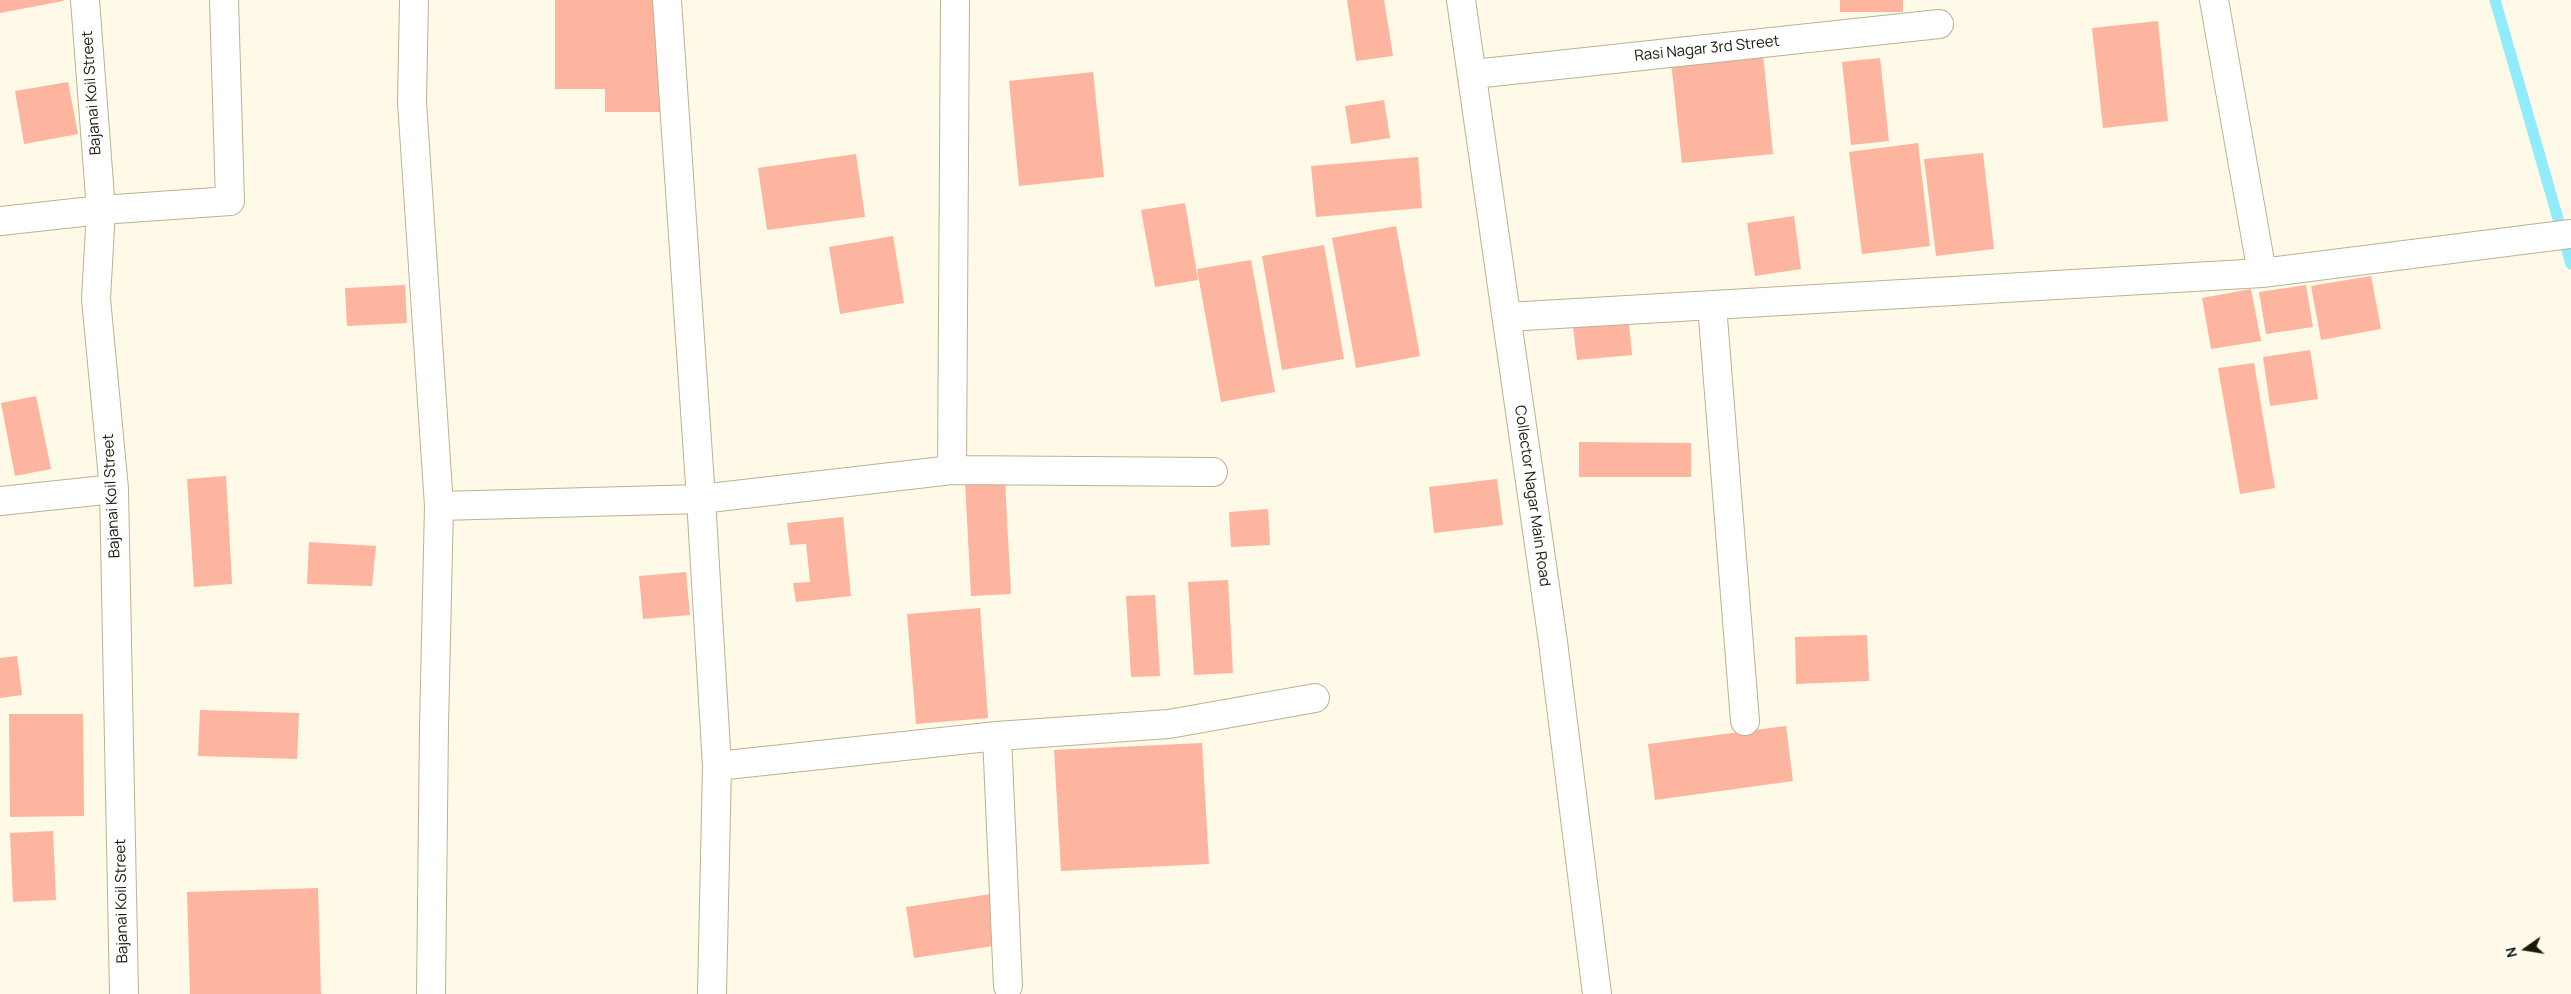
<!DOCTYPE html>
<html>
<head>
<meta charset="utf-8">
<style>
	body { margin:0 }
	#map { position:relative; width:2571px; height:994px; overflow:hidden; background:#fffae7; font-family:Manrope,sans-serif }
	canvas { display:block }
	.north { position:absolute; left:2501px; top:924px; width:50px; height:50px; -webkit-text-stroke:4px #fff; paint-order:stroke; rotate:257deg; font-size:14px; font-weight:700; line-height:20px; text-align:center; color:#1a170b }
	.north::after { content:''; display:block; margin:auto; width:18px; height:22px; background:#1a170b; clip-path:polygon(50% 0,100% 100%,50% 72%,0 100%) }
</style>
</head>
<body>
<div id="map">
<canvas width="2571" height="994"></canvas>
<div class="north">N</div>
</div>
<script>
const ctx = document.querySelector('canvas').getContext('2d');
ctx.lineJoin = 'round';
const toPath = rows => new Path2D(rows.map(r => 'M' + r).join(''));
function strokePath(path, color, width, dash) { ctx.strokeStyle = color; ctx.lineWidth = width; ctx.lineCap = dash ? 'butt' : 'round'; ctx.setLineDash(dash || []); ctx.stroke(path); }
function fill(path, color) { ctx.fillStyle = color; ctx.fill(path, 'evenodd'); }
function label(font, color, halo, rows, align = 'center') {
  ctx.font = font + ' Manrope,sans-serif'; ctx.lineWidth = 4; ctx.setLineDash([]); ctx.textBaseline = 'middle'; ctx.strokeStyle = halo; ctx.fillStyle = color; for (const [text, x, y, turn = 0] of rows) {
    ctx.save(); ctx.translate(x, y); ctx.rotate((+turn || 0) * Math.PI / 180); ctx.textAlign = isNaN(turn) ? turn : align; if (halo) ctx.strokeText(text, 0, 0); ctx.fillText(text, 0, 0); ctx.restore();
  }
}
strokePath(toPath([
	[2495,0,2571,264]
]), '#90ecfc', 11);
fill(toPath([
	[0,0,63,0,63,1,0,13],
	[555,0,660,0,660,112,605,112,605,89,555,89],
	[1347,0,1384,0,1393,56,1356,61],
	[1840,0,1903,0,1903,12,1840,12],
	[2158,21,2168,121,2103,128,2092,28],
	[1762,44,1773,154,1682,163,1670,53],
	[1880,58,1889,141,1851,145,1842,62],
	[1093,72,1104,177,1019,186,1009,81],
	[68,82,78,134,24,144,15,91],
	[1384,100,1390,138,1351,144,1345,106],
	[1918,143,1930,246,1862,254,1849,152],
	[1983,153,1994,249,1936,256,1924,159],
	[856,154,865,217,767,230,758,168],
	[1418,157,1422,208,1316,217,1311,166],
	[1185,203,1198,280,1155,287,1141,210],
	[1794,216,1801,269,1755,276,1747,223],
	[1396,226,1420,356,1356,368,1332,238],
	[893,236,904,303,840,314,829,247],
	[1324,245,1344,359,1282,370,1262,256],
	[1251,260,1275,392,1221,402,1197,269],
	[2371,276,2381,329,2321,340,2311,286],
	[405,285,407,323,347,326,345,288],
	[2306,285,2313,327,2266,334,2259,292],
	[2251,289,2261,341,2211,349,2202,298],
	[1629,323,1632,355,1577,360,1573,327],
	[2310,350,2318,399,2270,406,2263,357],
	[2254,363,2275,488,2240,494,2218,368],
	[36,396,51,469,15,476,1,403],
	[1579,442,1691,443,1691,477,1579,477],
	[226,476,232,584,194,587,187,479],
	[1497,479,1503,525,1434,533,1429,487],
	[1005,480,1011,594,971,596,965,482],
	[1268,509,1270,545,1231,547,1229,512],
	[843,517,851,596,796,602,793,583,810,582,806,544,790,545,787,523],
	[309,542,376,546,372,586,307,584],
	[686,572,690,615,643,619,639,576],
	[1228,580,1233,673,1194,675,1188,582],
	[1155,595,1160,676,1131,677,1126,596],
	[980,608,988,718,916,724,907,614],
	[1867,635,1869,681,1796,684,1795,637],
	[17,656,22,695,0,698,0,658],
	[200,710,299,713,297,759,198,756],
	[9,714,83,714,84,816,10,817],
	[1786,726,1793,781,1655,800,1648,744],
	[1202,743,1209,864,1061,871,1054,750],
	[53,831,56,900,13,902,10,833],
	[318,888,321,994,190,994,187,892],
	[991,894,1000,945,914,958,906,907]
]), '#feb5a0');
const minor = toPath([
	[85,0,101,210,96,299,114,489,124,994],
	[414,0,412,102,439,506,434,726,431,994],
	[667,0,701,499,717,766,712,994],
	[1461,0,1553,642,1597,994],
	[2214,0,2262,273],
	[1474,74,1939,24],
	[0,221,101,210,230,201,224,0],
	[1712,305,1745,721],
	[1507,317,2262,273,2571,234],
	[952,470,1213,472],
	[0,501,114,489],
	[439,506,701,499,952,470,955,0],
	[997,736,1008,986],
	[717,766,997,736,1169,724,1315,698]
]);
strokePath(minor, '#bab294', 30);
strokePath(minor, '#fff', 28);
label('15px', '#1a170b', '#fff', [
	["Rasi Nagar 3rd Street",1707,49,-6],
	["Bajanai Koil Street",92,93,-94],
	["Bajanai Koil Street",112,496,-93],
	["Collector Nagar Main Road",1532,496,82],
	["Bajanai Koil Street",122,901,-91]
]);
</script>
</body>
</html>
